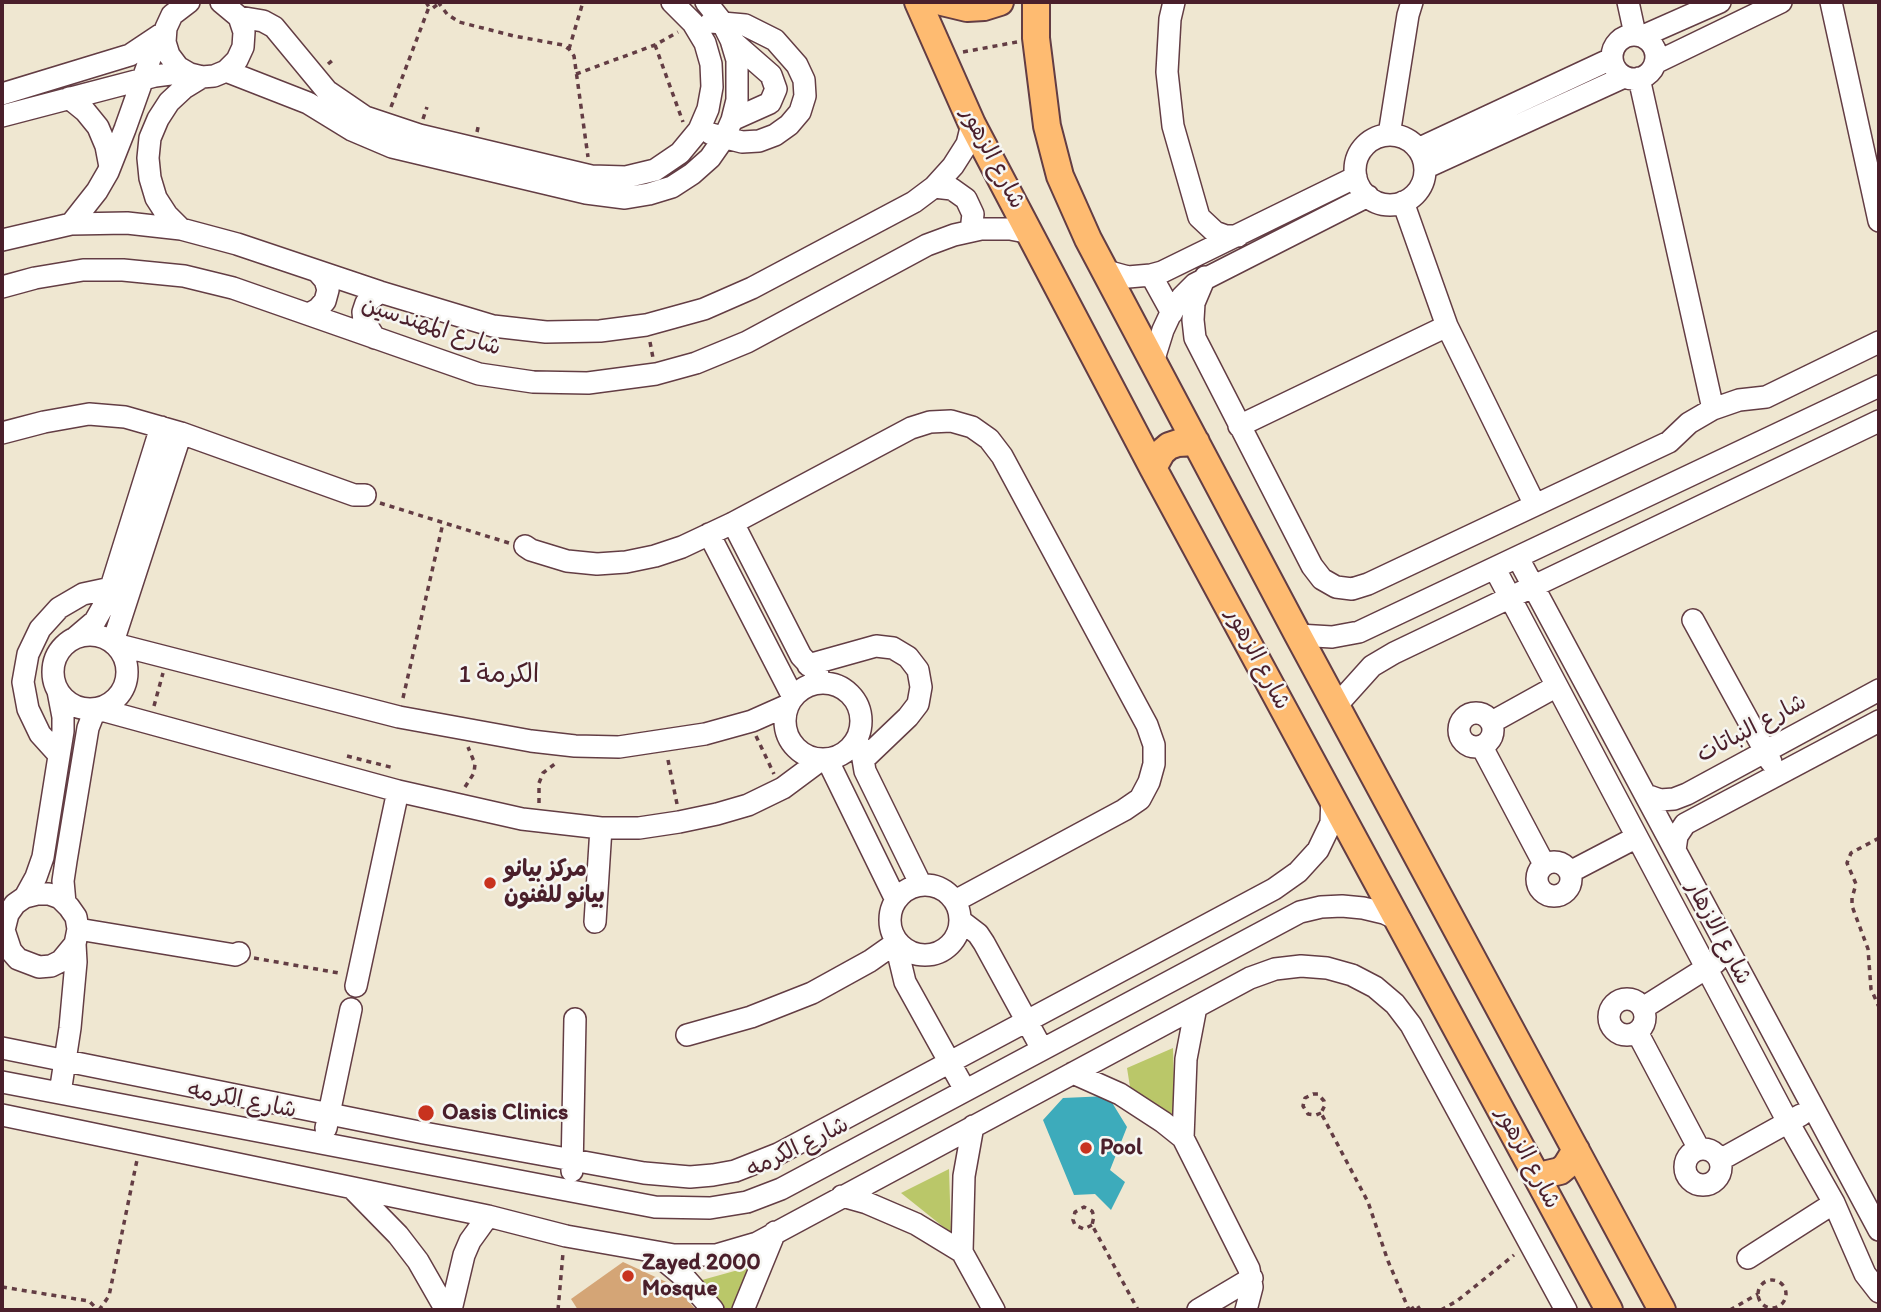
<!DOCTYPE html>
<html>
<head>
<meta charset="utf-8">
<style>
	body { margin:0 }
	#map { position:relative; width:1881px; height:1312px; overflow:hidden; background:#efe7d1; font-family:Itim,sans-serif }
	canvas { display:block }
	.frame { position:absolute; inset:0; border:4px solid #4a1f2b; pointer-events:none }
</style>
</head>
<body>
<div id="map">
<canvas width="1881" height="1312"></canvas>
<div class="frame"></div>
</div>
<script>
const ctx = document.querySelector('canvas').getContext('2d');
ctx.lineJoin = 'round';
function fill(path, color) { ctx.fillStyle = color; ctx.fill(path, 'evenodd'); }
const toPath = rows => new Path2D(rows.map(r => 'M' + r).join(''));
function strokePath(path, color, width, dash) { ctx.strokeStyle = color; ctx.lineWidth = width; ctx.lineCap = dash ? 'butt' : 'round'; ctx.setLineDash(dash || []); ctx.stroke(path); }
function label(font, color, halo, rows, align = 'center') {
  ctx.font = font + ' Itim,"Playpen Sans Arabic",sans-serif'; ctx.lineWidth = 5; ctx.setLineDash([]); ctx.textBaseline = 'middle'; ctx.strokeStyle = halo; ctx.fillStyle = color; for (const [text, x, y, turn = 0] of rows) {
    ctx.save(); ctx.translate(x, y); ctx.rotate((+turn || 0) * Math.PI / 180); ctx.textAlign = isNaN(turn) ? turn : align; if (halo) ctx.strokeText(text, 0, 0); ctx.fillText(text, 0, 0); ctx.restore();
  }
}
fill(toPath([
	[1173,1048,1175,1116,1130,1087,1127,1068],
	[949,1169,951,1233,901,1193],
	[749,1267,731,1310,723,1310,702,1280]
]), '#bac769');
fill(toPath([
	[1108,1096,1127,1127,1110,1170,1125,1182,1111,1210,1095,1194,1074,1195,1043,1120,1063,1098]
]), '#3dabbb');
fill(toPath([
	[623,1262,675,1286,696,1310,578,1310,571,1299]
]), '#d4a576');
const minor = toPath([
	[189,2,172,15,166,28,165,42,169,55,178,67,190,74,202,77,214,76,226,71,237,60,243,47,244,32,239,17,221,2],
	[1174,2,1170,19,1167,72,1173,126,1199,217,1215,232,1226,236,1238,236],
	[1628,2,1635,34],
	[1831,2,1879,221],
	[239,17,263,21,274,27,327,91,365,117,419,135,591,176,626,177,655,170,680,153,699,130,708,109,712,87,711,64,705,43,693,23,672,2],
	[711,22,745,25,775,40,797,65,804,80,805,96,800,112,789,125,775,135,759,141,742,142,711,134],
	'1612 57a22 22 0 1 1 44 0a22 22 0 1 1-44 0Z',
	[1643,36,1720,2],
	[731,40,771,75,776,89,770,103,732,120],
	[1655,63,1781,2],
	[226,71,308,103,352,130,392,147,586,193,625,198,649,194,672,187,692,174,710,158,724,138,732,120,737,100,737,60,731,40,722,22,706,2],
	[1639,78,1713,409],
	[2,94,130,55,160,35],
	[69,98,85,111,98,127,106,146,110,167],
	[2,116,155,76,178,73,190,74],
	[1389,135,1408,15,1412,2],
	'1355 170a35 35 0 1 1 70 0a35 35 0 1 1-70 0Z',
	[1418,149,1611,59],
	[1425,168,1624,77],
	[934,187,952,189,966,199,973,214,971,231],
	[1403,202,1447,326,1535,505],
	[71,224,97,191,108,172,125,129,157,39],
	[181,229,167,215,156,198,150,178,148,158,150,138,158,119,169,102,184,88,202,77],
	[2,240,71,224,127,223,181,229,237,244,380,292,493,326,546,332,600,331,646,325,704,309,752,288,914,202,934,187,953,166,967,144,972,124],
	[1106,271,1128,277,1151,275,1162,272,1356,177],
	[1151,275,1172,313],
	[1205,277,1194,303,1193,320,1195,338,1312,566,1322,579,1336,587,1352,589,1368,584,1669,442,1689,423,1713,409,1739,400,1766,397,1879,342],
	[2,287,35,278,83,270,123,270,184,276,233,288,479,374,533,382,588,383,656,374,696,363,747,342,927,245,954,235,981,229,1010,229,1031,233],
	[309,314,318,309,325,301,328,290,325,280,318,272],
	[375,338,364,321,363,312,366,303,380,292],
	[1153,362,1163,330,1170,315,1182,297,1195,284,1368,196],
	[1239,426,1447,326],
	[2,433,44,422,89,414,125,417,181,433,354,495,365,495],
	[733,523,801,656,818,674],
	[709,534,793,697],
	[525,546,531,550,567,561,597,564,626,562,655,556,682,547,733,523,911,428,930,422,951,421,972,427,989,439,1002,456,1147,725,1154,745,1154,764,1149,782,1140,799,1124,810,955,901],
	[1518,558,1879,1230],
	[1495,569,1788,1122,1834,1203,1865,1274,1879,1292],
	[1693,620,1771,762],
	'53 672a37 37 0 1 1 74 0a37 37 0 1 1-74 0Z',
	[1298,635,1332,637,1359,632,1879,386],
	[75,638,95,621,107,600,161,427],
	[113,642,181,433],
	[115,644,399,717,531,741,575,746,619,747,705,734,752,721,788,705],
	[808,665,876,646,893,648,908,657,918,670,921,687,918,704,908,717,863,760],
	'785 721a38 38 0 1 1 76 0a38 38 0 1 1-76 0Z',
	[1336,706,1372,666,1394,653,1879,421],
	[98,709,398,791,522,819,601,828,639,828,679,822,717,814,748,805,783,788,822,759],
	'1459 730a17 17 0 1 1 34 0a17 17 0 1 1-34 0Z',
	[1492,722,1557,686],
	[861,747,865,771,921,885],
	[1482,747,1544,864],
	[59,755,40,734,28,709,23,682,28,654,40,629,59,608,83,594,111,588],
	[827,759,896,900],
	[1646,795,1660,800,1674,799,1687,794,1879,690],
	[1675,850,1677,836,1685,824,1879,721],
	'1537 879a17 17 0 1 1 34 0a17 17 0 1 1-34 0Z',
	[1570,872,1637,837],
	'890 920a35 35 0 1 1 70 0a35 35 0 1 1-70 0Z',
	[25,897,37,894,49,894,60,898,69,907,76,917,78,929,75,944,61,961,51,966,39,967,18,959,11,951,4,930,8,914,15,904,25,897,36,877,43,857,63,731,63,717,58,691],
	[65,903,63,881,66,861,88,728,95,710],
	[961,921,978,934,984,943,1042,1049],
	[595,922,601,828],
	[78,929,235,955,239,953],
	[900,946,899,957,905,982,965,1090],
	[356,986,398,791],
	'1609 1017a18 18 0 1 1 36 0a18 18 0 1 1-36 0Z',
	[1643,1008,1716,962],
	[1637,1032,1699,1149],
	[687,1035,751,1017,812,993,870,961,897,942],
	[2,1048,424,1133,644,1173,690,1177,713,1175,735,1171,778,1154,1274,889,1298,872,1318,850,1331,823,1332,797],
	[1073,1073,1120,1094,1163,1122,1183,1138,1249,1269,1252,1287,1246,1310],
	[2,1082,655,1207,710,1208,747,1202,781,1189,1300,912,1321,907,1342,906,1363,908,1384,913,1401,921],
	[60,1093,70,1028,76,962,75,944],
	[2,1115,488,1216,566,1236,674,1255,716,1255,757,1243,1250,978,1275,969,1301,966,1327,968,1352,975,1375,987,1395,1004,1411,1025,1566,1310],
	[326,1128,351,1009],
	[1183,1138,1186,1059,1196,1007],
	'1685 1167a18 18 0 1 1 36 0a18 18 0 1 1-36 0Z',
	[1720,1160,1801,1115],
	[572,1171,575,1019],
	[352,1188,398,1235,418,1261,446,1310],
	[842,1196,867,1203,916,1224,962,1252,994,1310],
	[654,1252,684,1277,713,1310],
	[962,1252,964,1176,973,1126],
	[1748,1258,1834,1203],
	[451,1310,464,1255,470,1241,488,1216],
	[743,1310,775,1232],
	[1198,1310,1252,1278]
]);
const major = toPath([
	[918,2,972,124,1153,468,1609,1310],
	[942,2,967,8,984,7,1000,2],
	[1036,2,1036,38,1047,126,1060,176,1088,239,1298,635,1662,1310],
	[1153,468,1162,452,1169,446,1178,443,1196,442],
	[1535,1173,1543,1175,1560,1171,1566,1166,1576,1150]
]);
strokePath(minor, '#633d44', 24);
strokePath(major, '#633d44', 30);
strokePath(toPath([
	[426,2,429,7,433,8,438,4],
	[438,2,447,14,459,22,514,36,563,45,569,49,574,56,588,157],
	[655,45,683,122],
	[569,49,583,2],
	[963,52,1017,42],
	[328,64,334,59],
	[576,74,655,45,678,32],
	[391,107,429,7],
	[423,119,427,107],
	[477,132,479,123],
	[650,342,653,358],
	[380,503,509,543],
	[403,698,443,523],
	[154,706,163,673],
	[756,736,774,774],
	[347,756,394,768],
	[668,760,677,804],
	[465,787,474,773,475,764,468,747],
	[539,803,539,783,543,773,556,763],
	[1879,838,1851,853,1847,863,1856,884,1852,898,1852,906,1868,949,1871,989,1879,1007],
	[254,958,339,973],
	[1321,1113,1316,1115,1308,1114,1303,1106,1305,1098,1313,1094,1318,1094,1324,1101,1325,1105,1321,1113,1368,1202,1388,1261,1409,1310],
	[1092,1225,1084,1229,1075,1225,1073,1220,1075,1212,1084,1207,1092,1211,1094,1216,1092,1225,1138,1310],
	'1758 1294a14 14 0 1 1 28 0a14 14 0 1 1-28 0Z',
	[2,1287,89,1301,98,1310],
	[99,1310,109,1296,137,1160],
	[558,1310,563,1253],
	[1410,1310,1417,1305,1420,1310],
	[1441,1310,1457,1301,1514,1255],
	[1730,1310,1758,1294]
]), '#633d44', 3.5, [5, 5]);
strokePath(minor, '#fff', 21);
strokePath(major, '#febb71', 26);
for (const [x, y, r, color] of [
	[490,883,7,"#c8321e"],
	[426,1113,9,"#c8321e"],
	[1086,1148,7,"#c8321e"],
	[628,1276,7,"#c8321e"]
]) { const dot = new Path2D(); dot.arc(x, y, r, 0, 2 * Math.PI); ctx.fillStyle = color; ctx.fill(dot); strokePath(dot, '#f6f6f2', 2.5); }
label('23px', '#4a1f2b', '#f6f6f2', [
	["شارع الزهور",992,158,62],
	["شارع المهندسين",431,327,18],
	["شارع الزهور",1257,659,62],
	["شارع النباتات",1752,729,-28],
	["شارع الازهار",1718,933,62],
	["شارع الكرمه",242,1101,11],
	["شارع الكرمه",798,1148,-26],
	["شارع الزهور",1527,1158,62]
]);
label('bold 23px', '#4a1f2b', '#f6f6f2', [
	["مركز بيانو",504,870],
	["بيانو للفنون",504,896],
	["Oasis Clinics",442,1113],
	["Pool",1100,1148],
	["Zayed 2000",642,1263],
	["Mosque",642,1289]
], 'left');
label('26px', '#4a1f2b', '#f6f6f2', [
	["الكرمة 1",499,675]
]);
</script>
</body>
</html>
